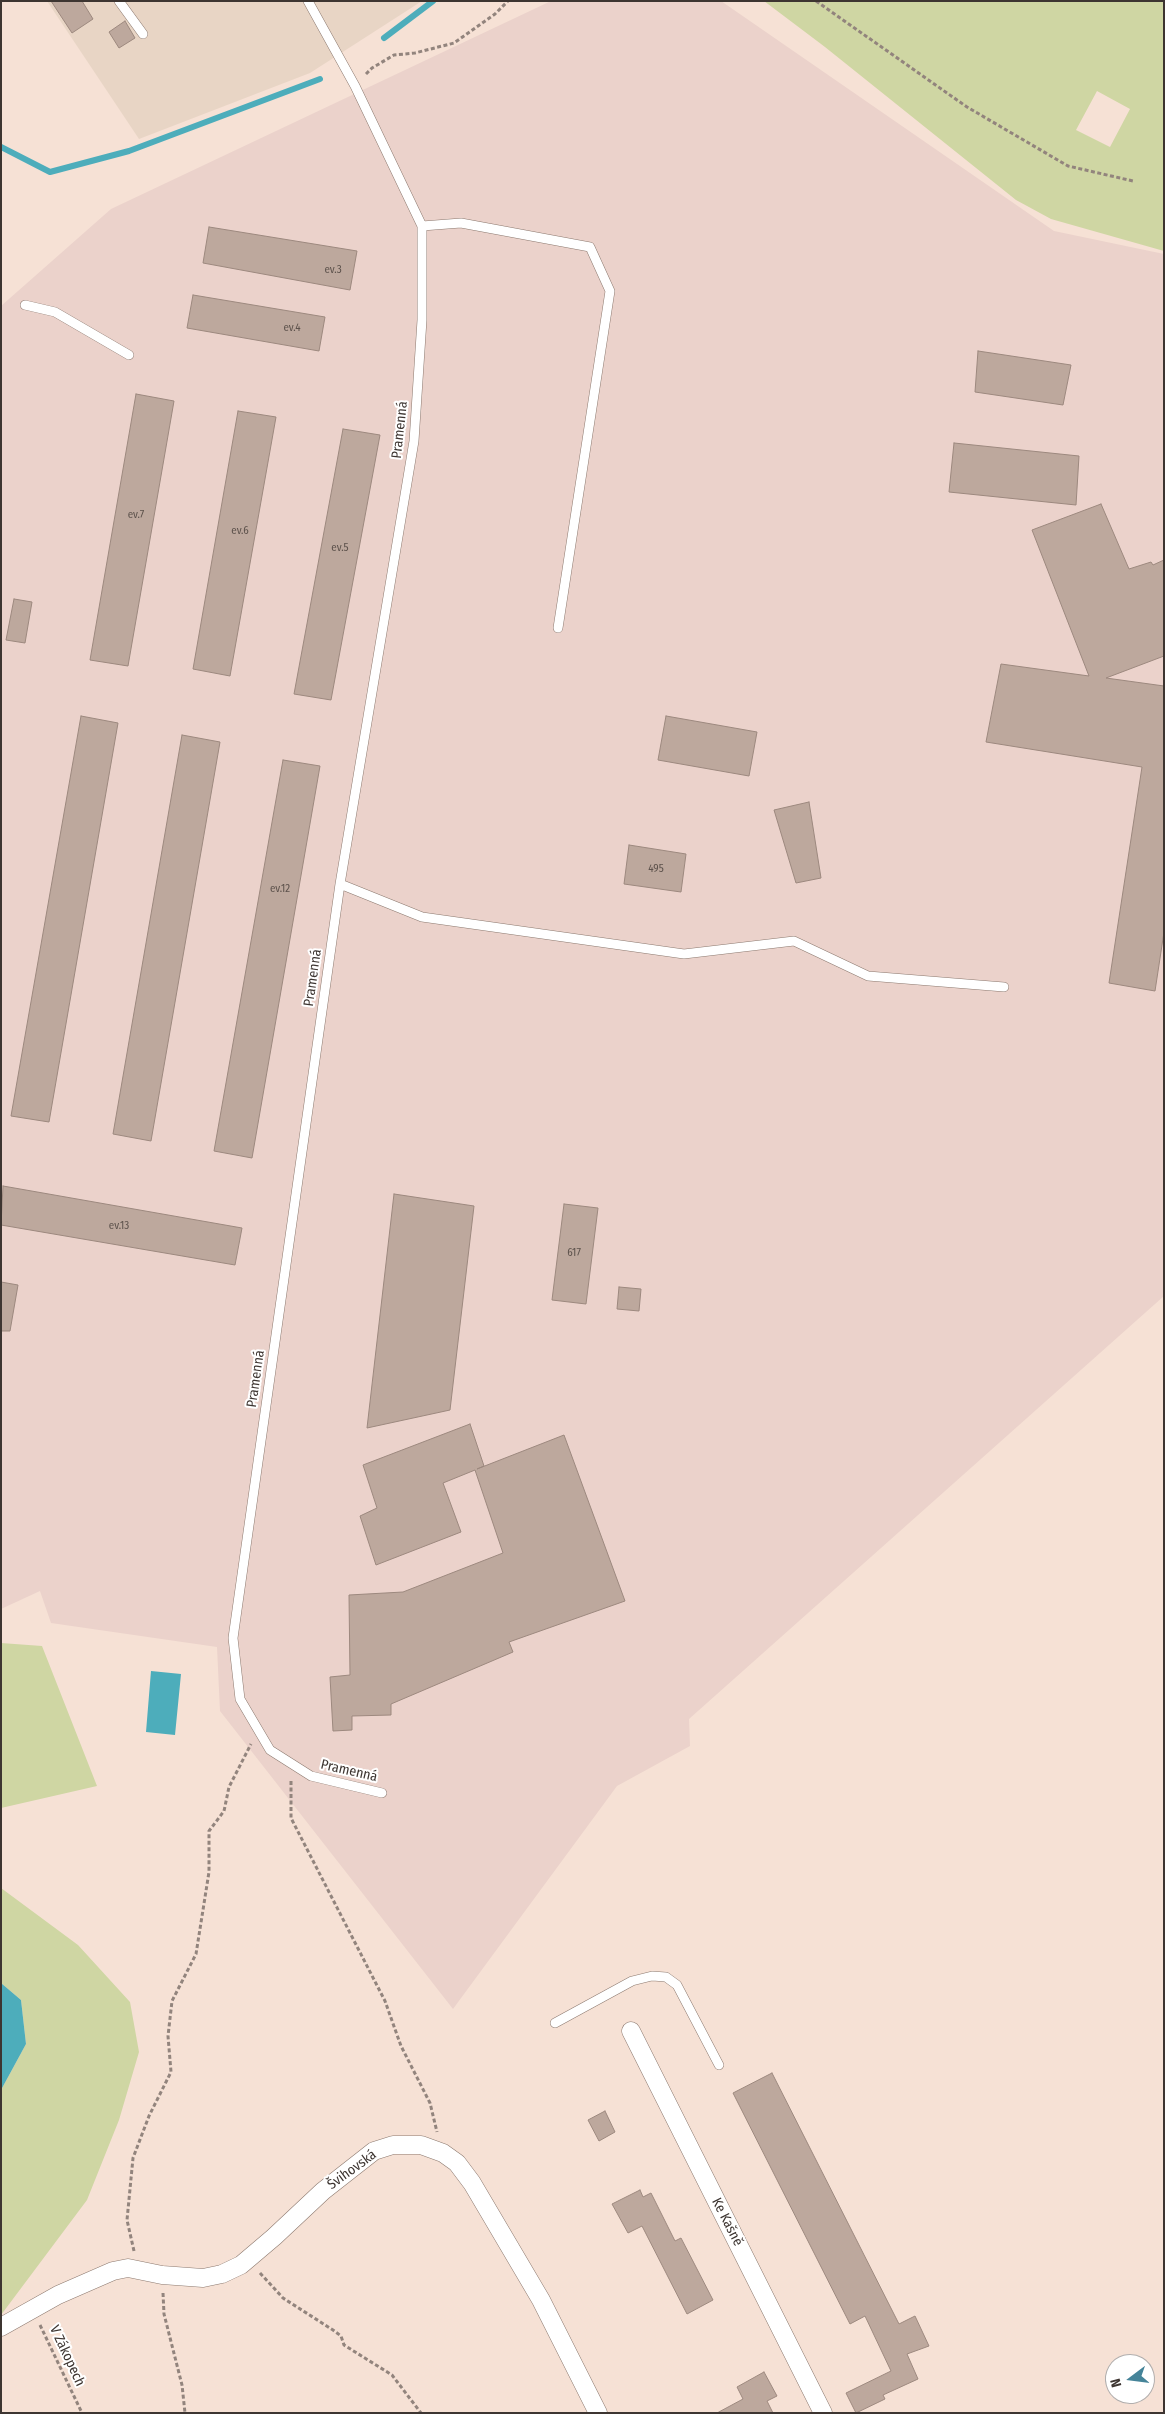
<!DOCTYPE html>
<html>
<head>
<meta charset="utf-8">
<style>
	body { margin:0 }
	#map { position:relative; width:1165px; height:2414px; overflow:hidden; background:#f6e1d5; font-family:"Fira Sans Condensed",sans-serif }
	canvas { display:block }
	.frame { position:absolute; inset:0; border:2px solid #3d3531; pointer-events:none }
	.north { position:absolute; left:1105px; top:2354px; width:50px; height:50px; box-sizing:border-box; background:#fff; border:1px solid #b1aead; border-radius:50%; rotate:255deg; font-size:14px; font-weight:700; line-height:20px; text-align:center; color:#3d3531 }
	.north::after { content:''; display:block; margin:auto; width:18px; height:22px; background:#458499; clip-path:polygon(50% 0,100% 100%,50% 72%,0 100%) }
</style>
</head>
<body>
<div id="map">
<canvas width="1165" height="2414"></canvas>
<div class="frame"></div>
<div class="north">N</div>
</div>
<script>
const ctx = document.querySelector('canvas').getContext('2d');
ctx.lineJoin = 'round';
function fill(path, color) { ctx.fillStyle = color; ctx.fill(path, 'evenodd'); }
const toPath = rows => new Path2D(rows.map(r => 'M' + r).join(''));
function strokePath(path, color, width, dash) { ctx.strokeStyle = color; ctx.lineWidth = width; ctx.lineCap = dash ? 'butt' : 'round'; ctx.setLineDash(dash || []); ctx.stroke(path); }
function label(font, color, halo, rows, align = 'center') {
  ctx.font = font + ' "Fira Sans Condensed",sans-serif'; ctx.lineWidth = 4; ctx.setLineDash([]); ctx.textBaseline = 'middle'; ctx.strokeStyle = halo; ctx.fillStyle = color; for (const [text, x, y, turn = 0] of rows) {
    ctx.save(); ctx.translate(x, y); ctx.rotate((+turn || 0) * Math.PI / 180); ctx.textAlign = isNaN(turn) ? turn : align; if (halo) ctx.strokeText(text, 0, 0); ctx.fillText(text, 0, 0); ctx.restore();
  }
}
fill(toPath([
	[47,1,422,1,310,73,139,139]
]), '#e8d5c5');
fill(toPath([
	[551,1,721,1,1054,231,1164,254,1164,1296,689,1719,690,1746,617,1786,453,2009,220,1711,217,1647,51,1623,40,1591,1,1609,1,306,111,209]
]), '#ebd2cb');
fill(toPath([
	[764,1,1164,1,1164,251,1051,219,1016,200,825,47],
	[1097,91,1130,109,1110,147,1076,130],
	[1,1643,42,1646,97,1786,1,1808],
	[1,1888,78,1945,130,2002,139,2052,119,2120,87,2200,1,2315,1,2090,26,2044,21,2000,1,1983]
]), '#cfd6a3');
fill(toPath([
	[151,1671,181,1674,175,1735,146,1732],
	[1,1983,21,2000,26,2044,1,2090]
]), '#4dadbb');
strokePath(toPath([
	[384,38,433,1],
	[1,147,50,172,129,151,320,79]
]), '#4dadbb', 6);
const building = toPath([
	[51,1,82,1,93,19,72,33,51,1],
	[125,21,135,38,119,48,109,32,125,21],
	[209,227,357,251,350,290,203,263,209,227],
	[193,295,325,317,319,351,187,328,193,295],
	[978,351,1071,365,1063,405,975,392,978,351],
	[136,394,174,401,128,666,90,660,136,394],
	[238,411,276,417,230,676,193,669,238,411],
	[343,429,380,435,331,700,294,694,343,429],
	[954,443,1079,456,1076,505,949,492,954,443],
	[1101,504,1129,569,1151,562,1153,565,1164,560,1164,656,1106,678,1164,686,1164,932,1155,991,1109,983,1142,767,986,742,1001,664,1089,676,1032,530,1101,504],
	[14,599,32,602,25,643,6,640,14,599],
	[81,716,118,723,49,1122,11,1116,81,716],
	[666,716,757,732,749,776,658,760,666,716],
	[182,735,220,742,151,1141,113,1134,182,735],
	[283,760,320,766,252,1158,214,1151,283,760],
	[809,802,821,878,796,883,774,810,809,802],
	[629,845,686,854,681,892,624,884,629,845],
	[3,1186,242,1228,235,1265,1,1225,3,1186],
	[394,1194,474,1206,450,1410,367,1428,394,1194],
	[564,1204,598,1208,586,1304,552,1300,564,1204],
	[1,1282,18,1285,10,1331,1,1331,1,1282],
	[619,1287,641,1289,639,1311,617,1309,619,1287],
	[470,1424,484,1466,477,1469,564,1435,625,1601,509,1642,513,1652,391,1704,391,1715,352,1716,352,1730,333,1731,330,1677,350,1675,349,1595,403,1592,503,1553,475,1470,443,1483,461,1532,376,1565,360,1516,377,1508,363,1465,470,1424],
	[772,2073,899,2324,915,2316,929,2346,907,2354,918,2379,883,2395,885,2399,856,2413,846,2393,891,2371,865,2316,850,2324,733,2093,772,2073],
	[605,2111,615,2132,599,2141,588,2120,605,2111],
	[640,2190,643,2197,651,2193,675,2241,681,2238,713,2300,687,2314,642,2226,628,2233,612,2204,640,2190],
	[764,2372,777,2396,767,2401,773,2413,717,2413,743,2399,737,2387,764,2372]
]);
fill(building, '#bda89d');
strokePath(building, '#9d897f', 1);
const lane = toPath([
	[119,1,143,34],
	[308,1,355,86,422,226,422,320,414,441,340,884,233,1638,240,1699,270,1750,311,1776,382,1793],
	[422,226,461,223,590,247,610,291,558,628],
	[25,305,55,312,129,355],
	[340,884,422,917,684,954,794,941,868,976,1004,987],
	[555,2023,632,1981,652,1976,666,1977,677,1985,719,2065]
]);
const street = toPath([
	[631,2031,823,2413],
	[1,2327,58,2295,113,2271,128,2268,162,2275,203,2278,222,2274,241,2265,274,2237,323,2191,374,2151,393,2145,421,2145,443,2153,457,2163,472,2183,541,2300,598,2413]
]);
strokePath(lane, '#8c796f', 10);
strokePath(street, '#8c796f', 19);
strokePath(toPath([
	[816,1,967,107,1068,166,1133,181],
	[366,74,372,68,394,55,415,53,454,43,495,14,508,1],
	[291,1781,291,1818,385,2001,401,2046,430,2103,437,2132],
	[134,2251,127,2220,133,2158,149,2116,171,2072,168,2036,172,2001,196,1954,209,1872,209,1831,224,1811,229,1787,251,1744],
	[260,2273,283,2298,333,2330,341,2336,344,2345,392,2375,421,2413],
	[163,2293,164,2314,182,2385,185,2413],
	[40,2325,82,2413]
]), '#92847d', 3, [4, 2.5]);
strokePath(lane, '#fff', 9);
strokePath(street, '#fff', 18);
label('11px', '#5d524c', null, [
	["ev.3",333,270],
	["ev.4",292,328],
	["ev.7",136,515],
	["ev.6",240,531],
	["ev.5",340,548],
	["495",656,869],
	["ev.12",280,889],
	["ev.13",119,1226],
	["617",574,1253]
]);
label('14px', '#3d3531', '#fff', [
	["Pramenná",400,430,-84],
	["Pramenná",313,978,-82],
	["Pramenná",256,1379,-82],
	["Pramenná",349,1771,13],
	["Švihovská",352,2170,-36],
	["Ke Kašně",727,2222,63],
	["V Zákopech",67,2356,65]
]);
</script>
</body>
</html>
